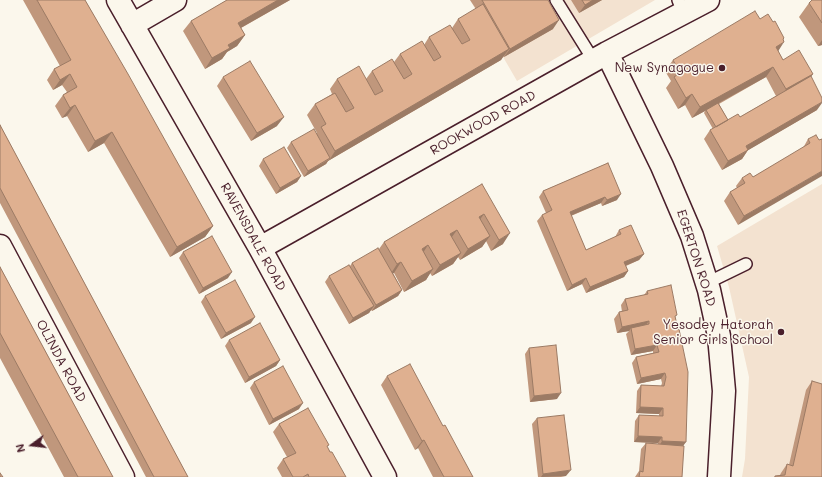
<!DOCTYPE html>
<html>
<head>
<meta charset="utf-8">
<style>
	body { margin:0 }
	#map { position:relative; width:822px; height:477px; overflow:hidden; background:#fbf7ec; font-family:Mali,sans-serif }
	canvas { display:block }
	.north { position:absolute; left:12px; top:425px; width:40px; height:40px; -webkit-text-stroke:3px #fbf7ec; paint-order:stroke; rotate:255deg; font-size:11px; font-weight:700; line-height:16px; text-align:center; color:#4a1f2b }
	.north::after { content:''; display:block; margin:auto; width:14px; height:18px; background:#4a1f2b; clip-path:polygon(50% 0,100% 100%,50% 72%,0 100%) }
</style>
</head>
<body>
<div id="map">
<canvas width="822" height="477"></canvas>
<div class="north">N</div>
</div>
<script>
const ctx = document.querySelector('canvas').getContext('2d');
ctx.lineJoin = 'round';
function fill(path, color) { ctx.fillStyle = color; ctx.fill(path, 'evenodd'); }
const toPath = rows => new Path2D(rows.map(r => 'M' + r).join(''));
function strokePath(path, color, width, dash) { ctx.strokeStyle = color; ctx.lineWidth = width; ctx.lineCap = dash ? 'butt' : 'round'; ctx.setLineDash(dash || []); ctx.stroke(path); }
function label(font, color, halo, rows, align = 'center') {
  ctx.font = font + ' Mali,sans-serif'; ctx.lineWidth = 3; ctx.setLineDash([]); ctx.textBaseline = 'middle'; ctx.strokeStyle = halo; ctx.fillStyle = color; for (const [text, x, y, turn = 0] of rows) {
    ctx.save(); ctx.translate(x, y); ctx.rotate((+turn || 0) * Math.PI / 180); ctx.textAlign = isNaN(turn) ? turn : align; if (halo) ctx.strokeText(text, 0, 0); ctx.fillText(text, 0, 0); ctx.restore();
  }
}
fill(toPath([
	[470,0,655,0,517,81],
	[822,184,822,477,742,477,745,459,749,377,729,287,717,246]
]), '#f3e2d0');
const service = toPath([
	[556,0,594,61],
	[678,0,683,13],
	[707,283,746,264]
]);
const minor = toPath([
	[118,0,260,248,385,477],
	[132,25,175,0],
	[607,53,662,166,692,236,709,290,719,336,724,391,719,477],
	[0,246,123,477],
	[260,248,607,53,708,0]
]);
strokePath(service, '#4a1f2b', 14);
strokePath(minor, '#4a1f2b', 25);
strokePath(service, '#fbf7ec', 11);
strokePath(minor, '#fbf7ec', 22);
fill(toPath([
	[23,0,85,0,213,226,205,237,170,257,104,143,88,152,67,116,62,118,55,106,63,95,67,92,62,85,53,90,47,80,54,69,60,66],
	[227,0,290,0,241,28,245,35,237,46,227,52,222,59,205,69,183,31,191,21],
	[470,0,548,0,553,29,504,57,503,56,501,60,328,161,326,164,304,177,287,148,291,142,316,134,317,133,307,115,315,104,332,94,330,89,337,79,366,79,372,71,394,62,400,54,424,45,429,37,452,28,458,19,476,9],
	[571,0,602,0,579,13],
	[822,0,822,45,818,46,799,17,809,3],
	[760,19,783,40,778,51,783,60,813,74,811,76,817,110,748,150,742,159,722,170,704,139,710,130,713,129,704,113,705,111,692,118,685,105,678,109,666,88,671,81,665,71,673,60],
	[766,77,776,96,740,117,728,120,719,104],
	[223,77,277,126,251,141,217,86],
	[0,125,188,477,146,477,0,203],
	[808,139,819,140,738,225,724,201,730,192,737,188,736,186,742,178,753,177,803,148],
	[263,159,301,176,297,182,276,194,259,166],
	[608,163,617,200,602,206,601,203,571,216,586,250,615,237,619,230,644,254,639,260,626,266,628,271,624,277,586,293,582,284,567,291,537,221,542,215,546,213,539,197,543,191],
	[482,184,503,244,491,251,486,241,482,247,460,260,458,257,453,264,432,276,430,273,426,280,404,292,394,273,393,273,402,290,398,296,372,311,371,310,369,313,349,324,325,282,329,276,350,266,352,263,379,249,384,242],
	[183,252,228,278,199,294,179,258],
	[0,267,113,477,64,477,0,358],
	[647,291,675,318,683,446,682,477,635,477,639,471,641,449,646,443,658,444,658,443,634,442,635,421,639,415,659,416,659,414,636,413,637,391,641,385,661,386,662,383,661,379,637,384,632,363,636,357,653,353,653,351,631,355,626,334,629,331,617,333,614,319,619,312,622,312,621,305,625,299,644,295],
	[205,296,251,323,221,339,201,302],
	[229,340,280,360,276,366,245,383,225,346],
	[529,348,557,399,530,402,525,354],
	[387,376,443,426,473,477,433,477,418,448,415,450,381,385],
	[812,381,822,477,774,477,775,476,780,475,781,473,787,464,789,465,806,390],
	[254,382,299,409,269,425,250,388],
	[537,418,566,476,561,477,538,477,532,424],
	[279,424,327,447,346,477,282,477,277,468,283,459,287,457,273,432]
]), '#c0977c');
fill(toPath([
	[278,0,290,0,230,34,238,23],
	[593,0,602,0,579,13,585,5],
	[559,20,553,29,504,57,510,49],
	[245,35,237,46,227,52,222,59,205,69,212,58,228,45],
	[784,38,780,45,784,42,777,53,776,47],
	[822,40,822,45,818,46],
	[509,49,501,60,328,161,326,164,304,177,308,171,330,159,335,151],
	[773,67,766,77,706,110,705,111,692,118,700,107],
	[70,74,62,85,53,90,60,80],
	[813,74,805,85,779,100,786,89],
	[692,94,685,105,678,109,686,98],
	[822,102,822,103,817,110,740,155,746,146],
	[75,105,67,116,62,118,70,108],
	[284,117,277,126,251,141,257,133],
	[112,132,104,143,88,152,95,141],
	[748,150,742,159,722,170,728,161],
	[822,171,822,176,738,225,744,216],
	[301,176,297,182,276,194,280,188],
	[621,194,617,200,602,206,607,200],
	[605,197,601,203,565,218,570,212],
	[484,214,476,225,479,217],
	[213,226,205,237,170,257,177,247],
	[457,230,449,241,450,234],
	[510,233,503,244,491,251,499,240],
	[490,236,482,247,460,260,468,249],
	[428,245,421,256,422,249],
	[461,253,453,264,432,276,440,265],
	[644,254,639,260,620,268,624,262],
	[401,262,394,273,390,275,397,264],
	[433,269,426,280,404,292,412,281],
	[628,271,624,277,586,293,590,287],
	[232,272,228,278,199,294,203,288],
	[586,278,582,284,567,291,572,285],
	[402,290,398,296,372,311,376,305],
	[374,306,369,313,349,324,353,318],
	[255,317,251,323,221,339,226,333],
	[649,321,644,327,631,328,629,331,617,333,622,327],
	[657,345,653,351,631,355,635,349],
	[280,360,276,366,245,383,249,377],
	[665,373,661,379,637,384,641,378],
	[561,393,557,399,530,402,534,396],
	[303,403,299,409,269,425,273,419],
	[640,407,663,408,659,414,636,413],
	[638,436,662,437,658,443,634,442],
	[424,440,418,448,415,450,422,441],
	[662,441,686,442,681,449,658,448],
	[571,470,566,476,541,477,543,474]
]), '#9c7b65');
const building = toPath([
	[37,0,85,0,128,74,213,226,177,247,112,132,95,141,75,105,70,108,63,95,77,87,70,74,60,80,54,69,71,60,37,0],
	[227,0,278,0,238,23,245,35,228,45,230,48,212,58,191,21,227,0],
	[482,0,548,0,559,20,510,49,482,0],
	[582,0,593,0,585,5,582,0],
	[812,0,822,0,822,23,809,3,812,0],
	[483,4,509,49,335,151,321,127,326,124,315,104,335,93,346,112,354,108,337,79,359,66,375,95,383,91,372,71,392,59,404,79,412,74,400,54,422,41,434,61,441,57,429,37,450,25,462,44,470,40,458,19,483,4],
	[755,11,760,19,768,14,773,22,775,21,784,38,783,39,784,42,776,47,783,60,799,50,813,74,786,89,773,67,700,107,692,94,686,98,674,77,680,73,673,60,755,11],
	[250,61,284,117,257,133,223,77,250,61],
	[811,76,822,98,822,102,746,146,748,150,728,161,710,130,738,114,740,117,811,76],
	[718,103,728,120,716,127,706,110,718,103],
	[0,125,188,477,154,477,0,188,0,125],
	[314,129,330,158,308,171,291,142,314,129],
	[816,135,819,140,822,139,822,171,744,216,730,192,745,183,742,178,750,173,753,177,810,143,808,139,816,135],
	[284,147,301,176,280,188,263,159,284,147],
	[608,163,621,194,607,200,605,197,570,212,586,250,621,234,619,230,631,225,644,254,624,262,628,271,590,287,586,278,572,285,542,215,552,210,543,191,608,163],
	[482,184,510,233,499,240,484,214,479,217,490,236,468,249,457,230,450,234,461,253,440,265,428,245,422,249,433,269,412,281,401,262,397,264,384,242,482,184],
	[212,236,232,272,203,288,183,252,212,236],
	[378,248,402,290,376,305,352,263,378,248],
	[349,265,374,306,353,318,329,276,349,265],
	[0,267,113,477,78,477,0,333,0,267],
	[235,280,255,317,226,333,205,296,235,280],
	[671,285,677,315,675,316,678,330,679,329,688,372,686,442,662,441,662,437,638,436,639,415,663,416,663,408,640,407,641,385,664,386,666,377,665,373,641,378,636,357,659,352,657,345,635,349,631,328,649,324,649,321,622,327,619,312,628,310,625,299,648,294,647,291,671,285],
	[260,323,280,360,249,377,229,340,260,323],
	[556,345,561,393,534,396,529,348,556,345],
	[410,364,443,426,445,425,473,477,444,477,424,440,422,441,387,376,410,364],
	[283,366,303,403,273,419,254,382,283,366],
	[812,381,822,384,822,477,775,477,775,476,785,475,787,464,793,466,812,381],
	[308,408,329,445,327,446,330,452,332,452,346,477,309,477,308,474,303,477,293,477,283,459,296,453,279,424,308,408],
	[564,415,571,470,543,474,537,418,564,415],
	[646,443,684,446,682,477,639,477,640,471,643,472,646,443],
	[0,473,3,477,0,477,0,473]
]);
fill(building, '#dfb090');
strokePath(building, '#9c7b65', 1);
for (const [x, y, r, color] of [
	[722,68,4,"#4a1f2b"],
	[781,332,4,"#4a1f2b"]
]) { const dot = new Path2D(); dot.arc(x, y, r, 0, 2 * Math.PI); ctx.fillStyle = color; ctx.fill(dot); strokePath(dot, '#fbf7ec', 1.5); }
label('13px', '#4a1f2b', '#fbf7ec', [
	["New Synagogue",714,68],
	["Yesodey Hatorah",773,325],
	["Senior Girls School",773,340]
], 'right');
label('13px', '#4a1f2b', '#fbf7ec', [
	["ROOKWOOD ROAD",483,123,-29],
	["RAVENSDALE ROAD",253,237,61],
	["EGERTON ROAD",696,258,72],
	["OLINDA ROAD",61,361,62]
]);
</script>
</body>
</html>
